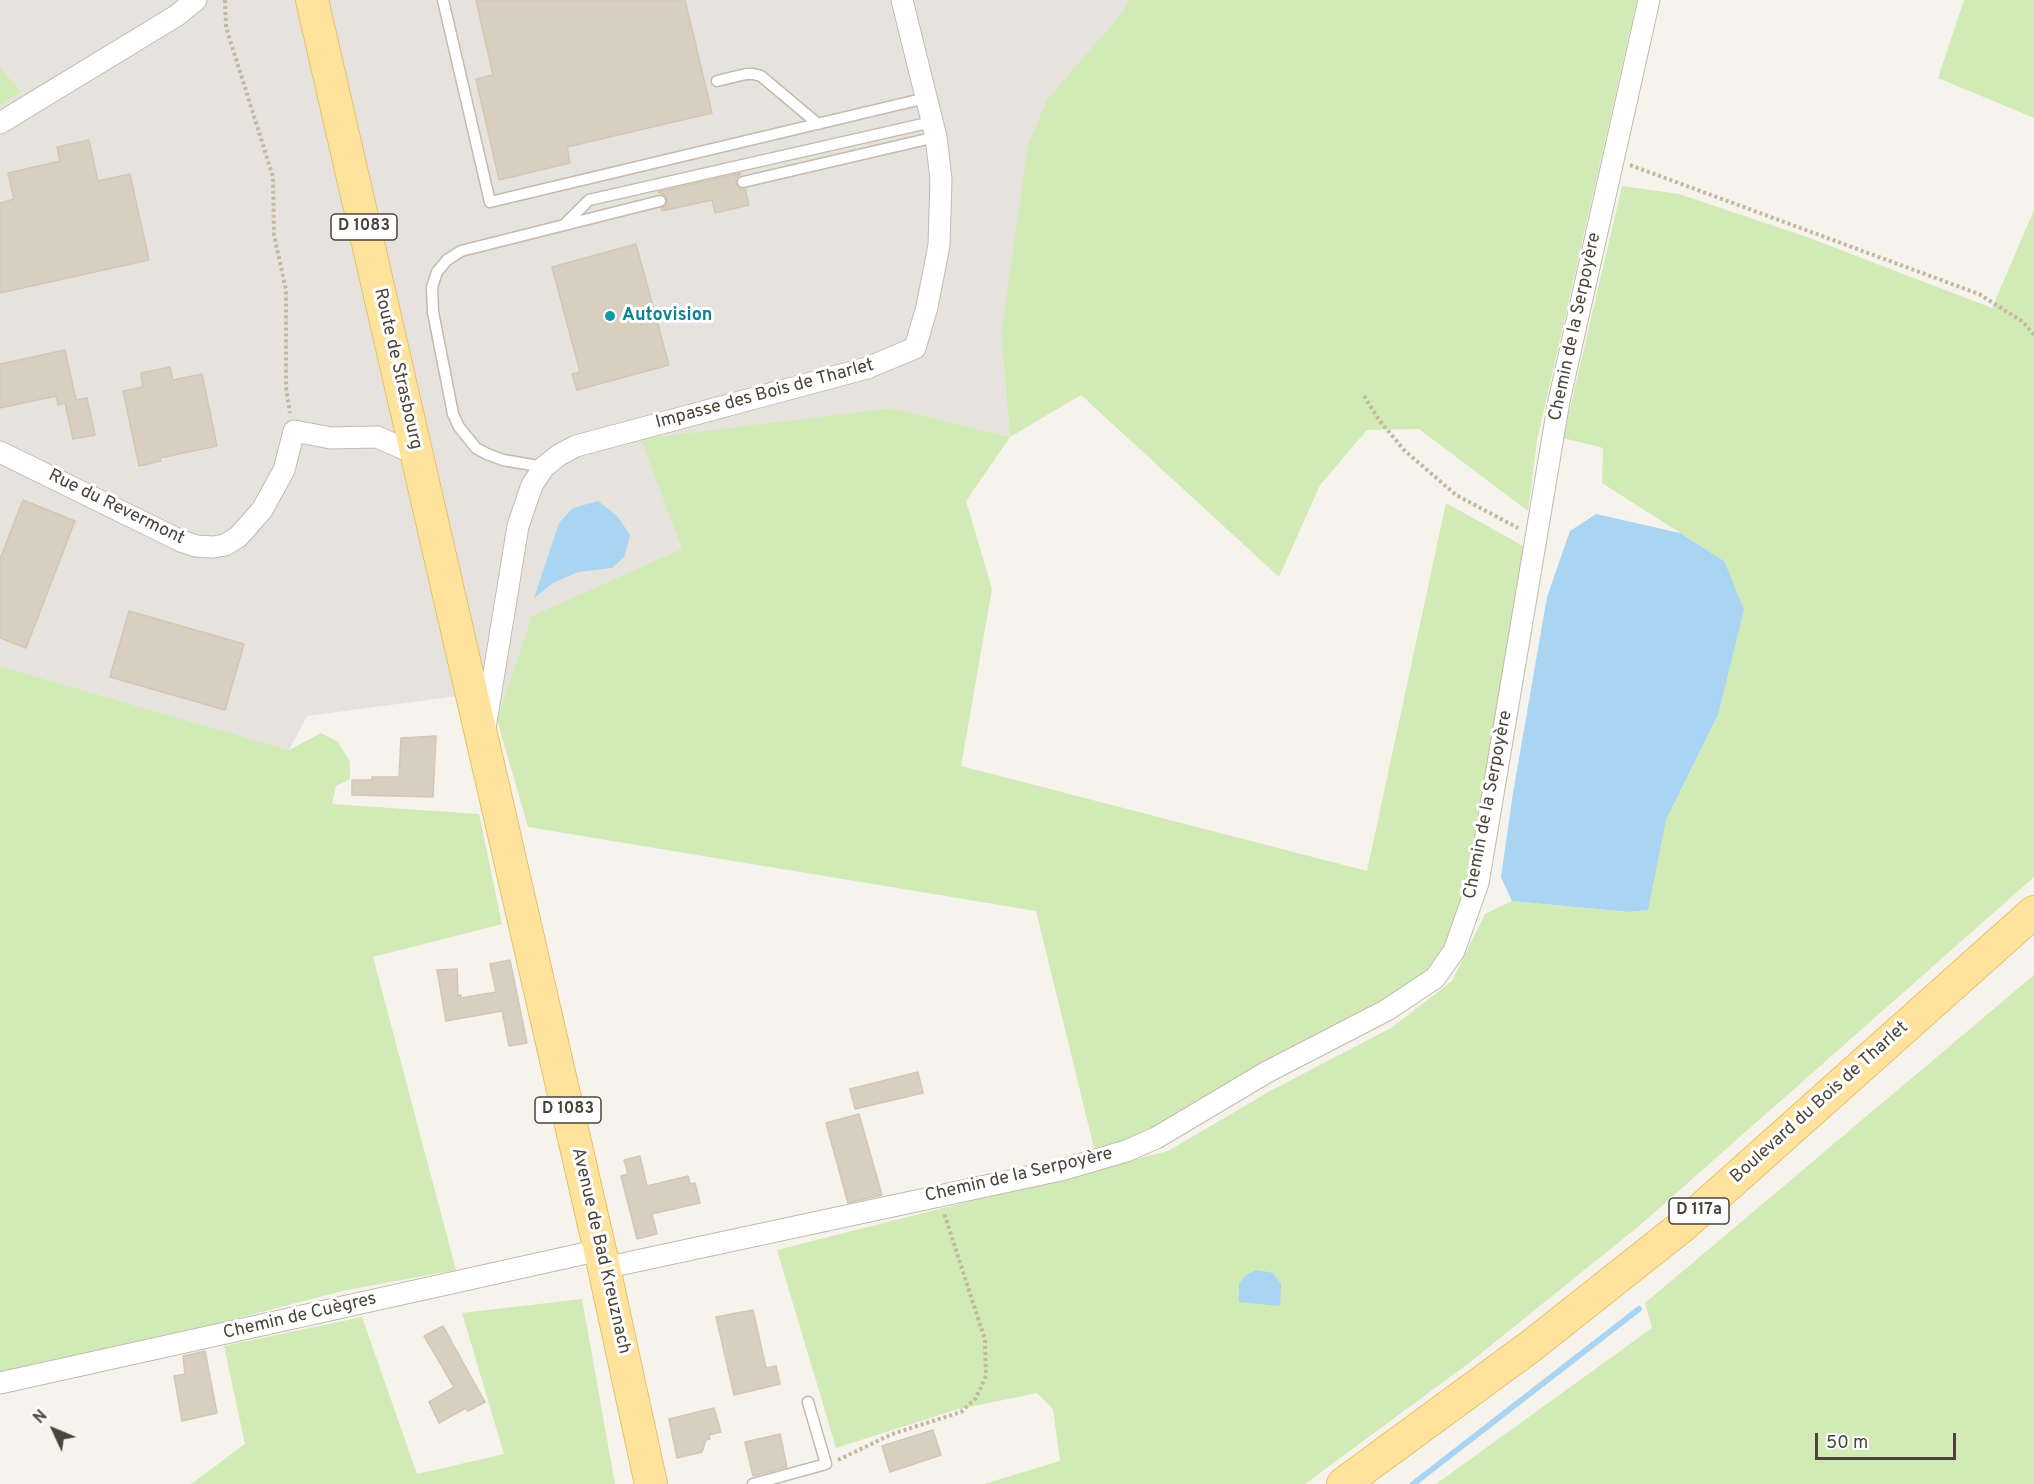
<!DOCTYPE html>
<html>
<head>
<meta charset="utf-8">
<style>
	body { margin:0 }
	#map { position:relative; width:2034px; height:1484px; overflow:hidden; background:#f6f3ec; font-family:Overpass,sans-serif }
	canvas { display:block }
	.north { position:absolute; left:24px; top:1400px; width:60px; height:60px; -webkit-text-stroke:4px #fff; paint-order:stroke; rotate:314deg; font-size:16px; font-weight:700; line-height:24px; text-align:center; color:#4b4439 }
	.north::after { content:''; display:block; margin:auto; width:21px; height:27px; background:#4b4439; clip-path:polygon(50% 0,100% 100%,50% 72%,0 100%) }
	.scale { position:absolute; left:1815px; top:1433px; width:141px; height:27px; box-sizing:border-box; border:3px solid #4b4439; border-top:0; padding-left:8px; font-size:18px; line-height:21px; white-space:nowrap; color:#4b4439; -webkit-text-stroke:4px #fff; paint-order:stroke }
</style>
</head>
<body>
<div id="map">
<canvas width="2034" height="1484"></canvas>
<div class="north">N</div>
<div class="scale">50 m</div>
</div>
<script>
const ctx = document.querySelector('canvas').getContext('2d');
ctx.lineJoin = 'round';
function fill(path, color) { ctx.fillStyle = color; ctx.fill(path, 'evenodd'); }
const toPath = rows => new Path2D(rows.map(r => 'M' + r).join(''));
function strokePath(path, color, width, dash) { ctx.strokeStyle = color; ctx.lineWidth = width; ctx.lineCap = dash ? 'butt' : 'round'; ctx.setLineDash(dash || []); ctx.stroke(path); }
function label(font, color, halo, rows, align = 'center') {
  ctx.font = font + ' Overpass,sans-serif'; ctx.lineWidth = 6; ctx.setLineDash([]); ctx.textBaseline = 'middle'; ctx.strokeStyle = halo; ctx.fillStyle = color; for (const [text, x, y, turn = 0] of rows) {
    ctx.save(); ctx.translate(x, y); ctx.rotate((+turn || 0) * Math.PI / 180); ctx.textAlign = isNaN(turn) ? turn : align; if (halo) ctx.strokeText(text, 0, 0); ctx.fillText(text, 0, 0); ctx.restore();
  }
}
fill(toPath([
	[0,0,1129,0,1001,336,1010,437,892,408,642,440,683,549,533,616,497,720,466,723,458,696,307,716,289,750,0,666,0,105,21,92,0,66]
]), '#e6e2dd');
fill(toPath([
	[1129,0,1637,0,1537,441,1528,511,1419,429,1367,430,1320,485,1279,577,1081,395,1010,437,966,501,992,589,961,766,1367,871,1446,503,1525,547,1469,892,1448,947,1433,969,1377,1009,1145,1136,1094,1148,1036,911,528,827,497,720,532,616,682,549,641,439,892,408,1010,437,1001,336,1028,145,1047,100,1123,12],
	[1964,0,2034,0,2034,118,1938,78],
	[0,66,21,92,0,105],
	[1622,186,1679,194,1807,237,1992,308,2034,210,2034,877,1639,1226,1469,1363,1305,1484,984,1484,1060,1461,1053,1409,1037,1393,955,1410,836,1448,777,1250,1168,1151,1270,1091,1391,1028,1452,981,1485,914,1512,901,1629,912,1647,910,1666,820,1718,715,1724,561,1602,483,1603,448,1563,438],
	[0,666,289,750,321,733,338,742,350,762,350,779,336,786,332,804,479,814,502,924,373,957,456,1270,342,1291,108,1352,0,1374],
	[2034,975,2034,1484,1436,1484,1652,1328,1645,1303],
	[582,1299,615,1484,191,1484,245,1444,224,1346,362,1317,417,1474,504,1454,462,1313]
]), '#d2eab5');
fill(toPath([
	[598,501,617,516,630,535,624,557,612,568,578,572,553,583,534,598,559,523,573,508],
	[1596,514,1680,533,1724,561,1744,610,1718,715,1666,820,1648,910,1629,912,1512,901,1501,877,1513,793,1547,597,1570,531],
	[1257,1270,1273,1273,1281,1284,1280,1306,1239,1302,1239,1284,1246,1275]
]), '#a9d4f2');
strokePath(toPath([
	[1413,1484,1639,1309]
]), '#a9d4f2', 6);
const building = toPath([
	[476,0,685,0,712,113,567,147,570,163,499,180,476,79,493,75,476,0],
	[89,140,98,181,130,174,149,260,0,293,0,203,14,199,8,173,60,161,57,147,89,140],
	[741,173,736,179,736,184,740,189,745,189,749,205,715,213,712,200,662,211,661,208,666,206,667,200,665,195,658,192,741,173],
	[636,244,669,365,577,390,572,374,580,372,552,267,636,244],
	[65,350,76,400,87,398,95,435,73,439,65,403,58,405,56,396,0,408,0,364,65,350],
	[170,367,173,380,202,374,217,446,160,458,161,461,139,466,123,391,143,387,141,373,170,367],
	[23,500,75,521,26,648,0,638,0,559,23,500],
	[129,611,244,644,225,710,110,677,129,611],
	[436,736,433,797,352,795,352,780,372,780,372,777,399,777,401,738,436,736],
	[510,960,527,1043,509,1046,502,1011,446,1021,437,970,457,969,458,996,461,995,461,998,496,992,490,964,510,960],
	[918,1072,923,1093,855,1109,850,1089,918,1072],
	[859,1114,882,1195,848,1203,826,1123,859,1114],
	[640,1156,647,1186,688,1176,690,1184,695,1183,700,1203,652,1214,657,1234,637,1239,621,1176,628,1174,624,1160,640,1156],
	[753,1310,766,1368,776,1366,780,1384,734,1395,716,1317,753,1310],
	[443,1326,485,1402,468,1411,466,1408,439,1423,429,1402,454,1387,424,1336,443,1326],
	[205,1351,217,1413,182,1421,174,1376,185,1374,183,1356,205,1351],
	[714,1408,721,1432,709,1435,710,1439,706,1440,702,1452,677,1458,669,1419,714,1408],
	[933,1430,941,1455,890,1472,882,1446,933,1430],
	[780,1434,787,1467,753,1476,745,1442,780,1434]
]);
fill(building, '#d8cfc1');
strokePath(building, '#d3c7b4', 1.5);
const service = toPath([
	[443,0,490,202,926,98],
	[717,81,746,74,753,74,761,76,818,124],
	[743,182,936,137],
	[566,223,589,200,932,122],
	[544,467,503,460,487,454,476,448,459,427,453,414,433,312,432,287,437,272,447,260,461,251,660,201],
	[753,1484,826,1464,808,1402]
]);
const minor = toPath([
	[0,123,176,16,196,0],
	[0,452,181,541,196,546,213,547,225,545,238,537,262,510,284,470,294,431,331,438,377,437,416,454],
	[485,728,518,526,532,485,544,467,559,455,576,446,867,368,915,348,927,307,939,245,941,179,936,137,902,0],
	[604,1268,1065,1169,1126,1151,1156,1138,1267,1072,1387,1010,1435,978,1454,951,1478,883,1559,401,1649,0],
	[0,1383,600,1250]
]);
const primary = toPath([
	[312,0,604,1268,651,1484],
	[1343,1484,1531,1346,1680,1228,2034,912]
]);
strokePath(service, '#c2bbae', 13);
strokePath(minor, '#c2bbae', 23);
strokePath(primary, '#e6c16a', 34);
strokePath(toPath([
	[225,0,226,27,273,177,274,235,286,290,286,387,290,413],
	[1630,165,1979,294,2023,322,2034,335],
	[1364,396,1379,420,1404,450,1456,495,1518,528],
	[838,1460,892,1434,961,1412,976,1398,986,1376,985,1340,944,1213]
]), '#c4b79f', 4, [3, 3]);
strokePath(service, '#fff', 10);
strokePath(minor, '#fff', 21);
strokePath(primary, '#ffe39c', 32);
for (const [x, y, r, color] of [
	[610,316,6,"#0f9aa8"]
]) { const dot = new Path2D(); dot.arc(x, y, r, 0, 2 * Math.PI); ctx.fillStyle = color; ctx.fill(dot); strokePath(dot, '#fff', 2); }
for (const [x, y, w] of [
	[364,227,66],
	[568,1110,66],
	[1699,1211,60]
]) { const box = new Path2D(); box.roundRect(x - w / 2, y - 13, w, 26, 4.5); ctx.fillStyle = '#fff'; ctx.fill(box); strokePath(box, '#4b4439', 1.5); }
label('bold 16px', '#4b4439', null, [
	["D 1083",364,227],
	["D 1083",568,1110],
	["D 117a",1699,1211]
]);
label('bold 18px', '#0d838f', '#fff', [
	["Autovision",622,316]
], 'left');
label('18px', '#4b4439', '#fff', [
	["Chemin de la Serpoyère",1576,327,-78],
	["Route de Strasbourg",397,369,77],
	["Impasse des Bois de Tharlet",765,395,-15],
	["Rue du Revermont",116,508,26],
	["Chemin de la Serpoyère",1489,805,-79],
	["Boulevard du Bois de Tharlet",1820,1103,-42],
	["Chemin de la Serpoyère",1019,1176,-13],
	["Avenue de Bad Kreuznach",600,1251,77],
	["Chemin de Cuègres",300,1317,-13]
]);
</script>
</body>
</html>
